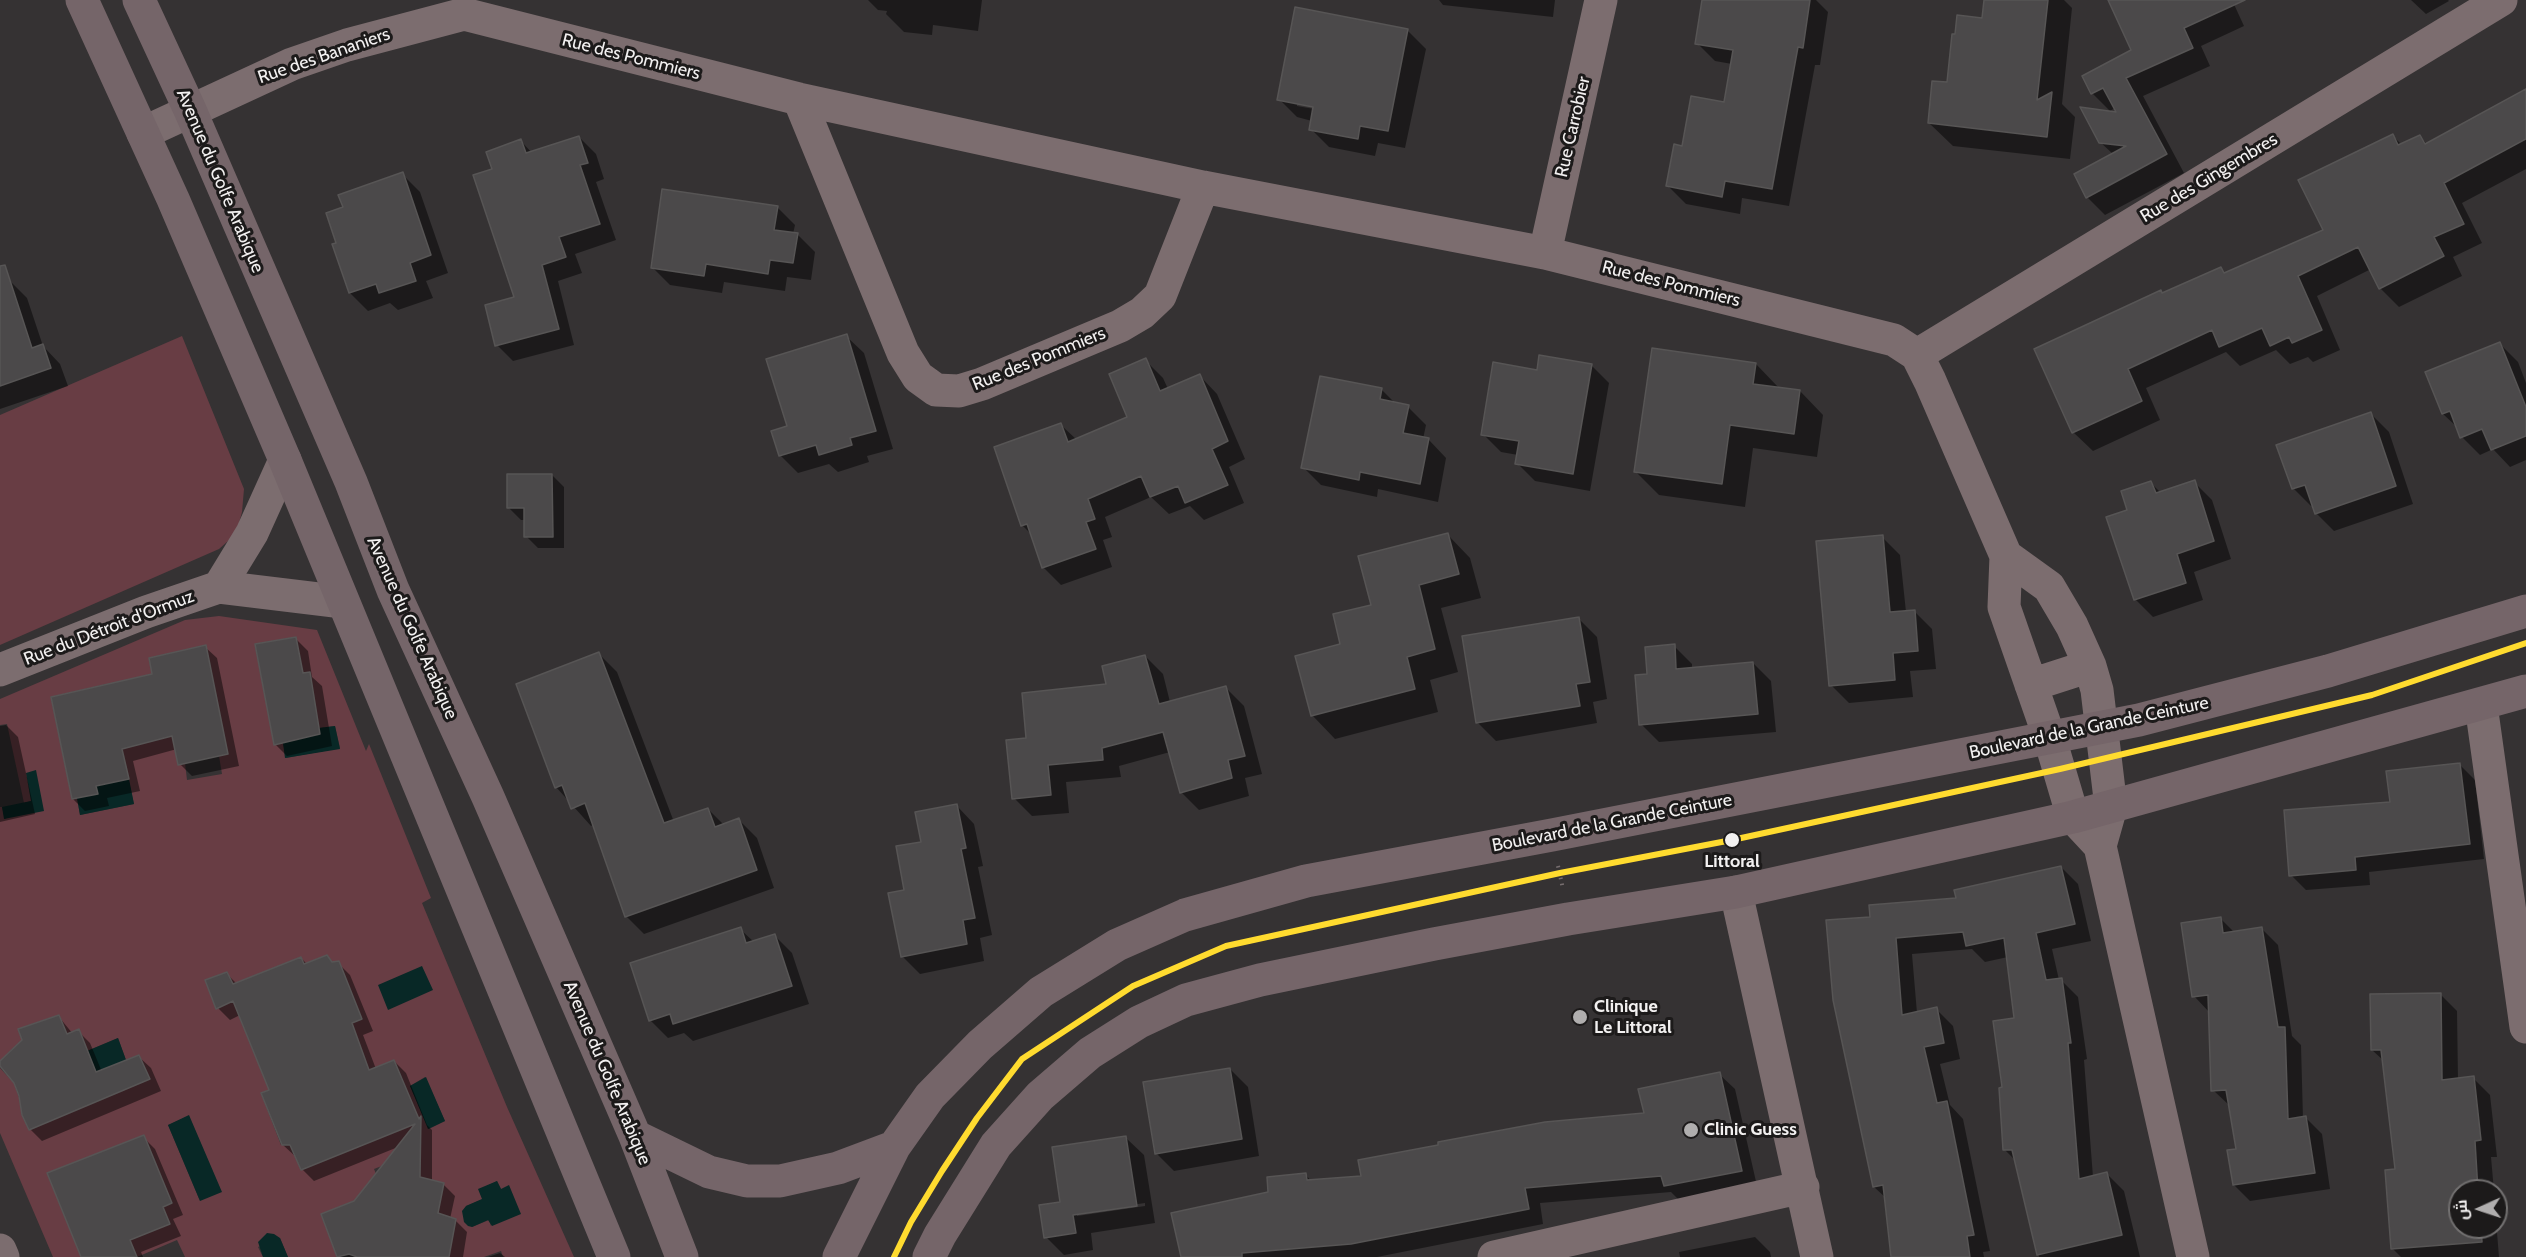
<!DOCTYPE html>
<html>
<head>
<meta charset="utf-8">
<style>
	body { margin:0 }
	#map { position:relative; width:2526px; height:1257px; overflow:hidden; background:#353233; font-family:Cabin,Cairo,sans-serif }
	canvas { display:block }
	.north { position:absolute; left:2448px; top:1179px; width:60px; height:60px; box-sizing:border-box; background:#1c1a1a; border:2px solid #727070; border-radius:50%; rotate:267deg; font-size:16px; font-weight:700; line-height:24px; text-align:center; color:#f2f0f0 }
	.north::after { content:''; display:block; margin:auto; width:21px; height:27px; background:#b0aeae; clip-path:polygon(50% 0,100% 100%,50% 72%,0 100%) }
</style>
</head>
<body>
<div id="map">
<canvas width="2526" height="1257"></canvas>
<div class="north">ش</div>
</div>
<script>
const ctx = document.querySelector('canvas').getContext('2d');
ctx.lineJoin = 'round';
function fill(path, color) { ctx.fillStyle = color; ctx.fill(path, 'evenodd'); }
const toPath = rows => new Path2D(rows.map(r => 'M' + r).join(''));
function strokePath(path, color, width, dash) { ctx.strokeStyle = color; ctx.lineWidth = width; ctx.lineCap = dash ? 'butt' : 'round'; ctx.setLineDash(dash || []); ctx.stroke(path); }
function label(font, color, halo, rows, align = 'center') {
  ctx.font = font + ' Cabin,sans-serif'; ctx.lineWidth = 6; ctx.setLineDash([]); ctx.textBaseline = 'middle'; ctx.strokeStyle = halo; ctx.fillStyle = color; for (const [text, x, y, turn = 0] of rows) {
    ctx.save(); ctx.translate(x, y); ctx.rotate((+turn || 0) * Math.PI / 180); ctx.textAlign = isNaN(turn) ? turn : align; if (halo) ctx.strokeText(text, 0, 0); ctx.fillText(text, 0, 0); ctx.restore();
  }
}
fill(toPath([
	[182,336,244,489,242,512,236,534,219,549,0,645,0,415],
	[219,616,317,630,366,751,369,744,431,898,422,903,507,1107,574,1257,503,1257,501,1251,484,1257,373,1257,452,1239,456,1219,438,1213,444,1183,420,1177,420,1151,374,1169,381,1186,354,1201,321,1214,337,1257,288,1257,280,1238,258,1247,263,1257,185,1257,177,1240,137,1257,53,1257,0,1133,0,1068,14,1083,21,1103,22,1115,29,1130,149,1079,139,1055,126,1060,118,1038,87,1051,67,1034,59,1015,18,1029,24,1045,12,1049,0,1062,0,807,2,807,5,819,31,801,24,803,7,724,0,725,0,699,185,620],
	[296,637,303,673,310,673,319,728,335,726,340,748,286,758,283,743,274,744,255,644],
	[206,645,227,754,219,756,222,774,187,780,185,763,172,736,164,738,149,658],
	[107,684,134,804,80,815,77,798,72,799,51,697],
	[327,955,332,962,256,1057,233,1001,216,1009,227,972,233,984,301,957,304,964],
	[394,1060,420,1122,301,1170,290,1145,281,1145,261,1093,315,1070,366,1062,369,1070],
	[425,1077,445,1121,429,1129,410,1086],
	[189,1116,200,1201,168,1125],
	[48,1173,143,1215,147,1224,79,1252],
	[497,1181,501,1189,491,1226,489,1220,472,1227,466,1206,483,1199,479,1190]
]), '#683d44');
fill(toPath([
	[335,726,340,749,285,758,283,743,320,734,319,728],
	[36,770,44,811,4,819,2,807,31,801,26,773],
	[129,779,134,804,80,815,77,798,98,794,96,786],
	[422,966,433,990,388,1010,378,985],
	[118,1038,126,1060,86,1076,87,1051],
	[426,1077,445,1121,428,1129,410,1086],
	[189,1115,222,1192,200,1201,168,1125],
	[497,1181,501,1189,509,1185,521,1214,492,1226,488,1220,472,1227,468,1226,464,1222,462,1211,466,1206,482,1199,478,1189],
	[267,1233,274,1234,280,1238,288,1257,263,1257,258,1242]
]), '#082826');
fill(toPath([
	[868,0,982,0,978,31,933,25,932,35,904,32,886,14,887,11,878,10],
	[1439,0,1555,0,1553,17,1443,5],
	[1704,0,1816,0,1828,12,1820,65,1815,65,1789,206,1742,198,1740,214,1686,204,1668,186,1683,147,1725,104,1732,64,1715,61,1697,43],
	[1986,0,2064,0,2072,8,2062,104,2075,117,2070,159,1953,146,1929,123,1948,84,1956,36,1984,19],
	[2110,0,2232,0,2244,26,2201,46,2210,66,2143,96,2184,173,2105,215,2087,197,2113,154,2100,142,2118,114,2115,108,2110,111,2092,93,2132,51],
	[2411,0,2448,0,2449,1,2426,14],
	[1408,31,1426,49,1405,148,1378,143,1375,156,1329,147,1311,129,1312,121,1297,117,1279,99],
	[1297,102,1321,107,1320,110,1297,106],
	[2526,91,2526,169,2462,203,2482,243,2453,257,2462,276,2399,307,2380,288,2371,269,2317,296,2340,350,2313,362,2308,357,2290,364,2276,350,2240,366,2226,352,2146,388,2160,420,2093,451,2073,432,2162,294,2221,268,2226,274,2325,231,2393,136,2402,145,2420,137,2427,144],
	[579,137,596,154,604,179,596,182,616,240,575,254,582,273,558,281,574,345,513,361,497,345,516,299,494,170,521,141,532,153],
	[402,174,420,192,448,273,426,281,433,298,398,310,390,303,368,311,350,293,334,245,338,244,345,208],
	[777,207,795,225,793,234,797,234,815,252,811,280,787,277,785,291,724,282,722,293,670,285,652,267],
	[9,280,27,298,43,346,60,364,68,386,0,409,0,283],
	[846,336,864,353,893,449,867,456,869,462,838,472,829,464,798,473,780,455,789,427],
	[2500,344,2518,362,2526,383,2526,460,2510,467,2493,449,2480,455,2462,437,2459,429,2443,414,2427,373],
	[1145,360,1163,378,1168,389,1200,376,1217,394,1245,459,1229,467,1244,503,1204,520,1190,506,1169,514,1151,497,1105,517,1112,537,1103,540,1112,567,1061,585,1043,567,1032,535,1022,525,1061,425,1077,440,1129,418],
	[1756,364,1779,388,1800,391,1823,415,1817,457,1753,448,1745,507,1659,495,1636,472],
	[1591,365,1609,383,1590,491,1535,481,1517,463,1518,455,1501,452,1483,434,1538,372],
	[1381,389,1396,404,1408,407,1426,425,1423,439,1429,440,1446,458,1438,502,1378,489,1377,497,1321,485,1303,467],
	[2371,414,2389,432,2413,504,2334,531,2316,513,2313,505,2311,506,2293,488],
	[552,475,564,487,564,548,538,548,526,536,526,520,521,520,509,508],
	[2194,482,2212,500,2231,559,2194,572,2203,600,2153,617,2135,599,2129,511,2151,483,2161,493],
	[1447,534,1470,558,1481,598,1441,608,1458,672,1430,680,1438,712,1335,739,1312,715,1342,645],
	[1882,537,1900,555,1906,612,1914,611,1932,629,1936,669,1910,671,1913,697,1849,703,1831,685],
	[1579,619,1597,637,1607,699,1593,702,1597,723,1496,741,1478,723],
	[296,639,308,651,312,677,322,686,332,746,287,756,275,744],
	[1674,646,1692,664,1692,669,1753,663,1771,681,1776,732,1659,742,1641,724,1649,675],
	[205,647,217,658,239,766,192,776,180,764,177,749,133,761,140,791,107,798,109,806,85,811,73,799,154,676],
	[599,654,617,672,674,822,708,809,724,825,739,820,757,838,774,888,644,934,626,916,594,824,591,826,556,787],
	[1145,656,1163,674,1170,702,1226,688,1244,706,1262,774,1245,778,1249,796,1199,810,1181,792,1170,752,1119,766,1121,777,1066,782,1069,813,1032,816,1014,798,1028,740,1108,685],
	[6,725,18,737,35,814,0,822,0,726],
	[2459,764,2475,780,2484,859,2369,872,2370,885,2306,890,2291,875,2392,803],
	[957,806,974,824,983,866,978,867,992,935,980,938,984,961,920,974,902,956,906,891],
	[2061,867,2078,884,2091,941,2052,949,2059,980,2061,980,2078,997,2087,1059,2084,1060,2093,1177,2107,1174,2124,1191,2140,1257,2039,1257,2016,1161,2005,1150,2004,1089,2016,1019,2008,957,1985,962,1972,949,1912,954,1917,1013,1936,1009,1953,1026,1960,1059,1940,1064,1950,1105,1963,1119,1990,1251,1983,1252,1984,1257,1892,1257,1886,1198,1874,1187,1872,918,1958,899],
	[2220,918,2235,933,2262,929,2278,945,2292,1036,2301,1045,2303,1119,2306,1118,2322,1134,2330,1189,2250,1201,2234,1185,2237,1150,2230,1106,2213,1090,2210,1013,2194,996],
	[740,929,754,942,774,935,792,953,809,1004,693,1041,684,1033,668,1038,650,1020],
	[301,958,307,964,338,963,350,975,373,1031,363,1035,376,1069,394,1061,406,1073,427,1125,432,1130,432,1181,443,1184,455,1196,450,1219,455,1220,467,1232,463,1257,339,1257,323,1215,355,1203,398,1147,314,1181,302,1169,296,1157,283,1145,271,1090,240,1015,230,1020,218,1008,227,974,237,984],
	[2440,994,2457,1011,2458,1080,2473,1078,2490,1095,2497,1157,2491,1157,2494,1191,2460,1191,2460,1227,2496,1227,2496,1220,2499,1257,2401,1257,2392,1248,2397,1171,2384,1061,2372,1050],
	[59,1017,73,1034,78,1031,90,1043,102,1072,139,1057,151,1068,161,1091,42,1141,30,1129,15,1082,0,1063],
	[1230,1069,1248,1087,1259,1156,1174,1171,1156,1153],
	[1719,1074,1735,1089,1757,1186,1680,1201,1671,1192,1540,1203,1543,1224,1377,1257,1183,1257,1270,1193,1306,1175,1312,1182,1363,1177,1646,1114],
	[143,1137,155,1149,183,1215,173,1219,181,1236,141,1252,143,1257,82,1257],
	[1126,1138,1144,1155,1155,1223,1091,1233,1093,1250,1064,1255,1046,1237,1062,1203],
	[1145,1203,1145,1206,1077,1216,1077,1213],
	[1755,1237,1770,1252,1771,1257,1680,1257,1679,1252],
	[500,1253,505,1257,488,1257]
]), '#0007');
const building = toPath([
	[1702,0,1810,0,1803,48,1798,47,1772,189,1725,181,1722,197,1666,186,1674,144,1682,146,1691,96,1724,102,1733,50,1695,44,1702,0],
	[1984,0,2048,0,2037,100,2052,92,2047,137,1928,123,1932,81,1947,82,1952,34,1955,34,1957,15,1982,18,1984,0],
	[2108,0,2245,0,2184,28,2193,48,2126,78,2167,154,2086,198,2074,174,2126,146,2099,143,2080,107,2116,112,2103,88,2091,94,2082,76,2131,50,2108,0],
	[1295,7,1408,29,1388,131,1360,126,1358,139,1309,130,1313,107,1277,100,1295,7],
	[2526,89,2526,139,2444,183,2464,224,2434,237,2444,256,2379,289,2358,247,2298,276,2322,330,2292,343,2289,337,2270,346,2262,328,2219,347,2212,330,2128,369,2142,401,2072,433,2034,349,2161,290,2162,293,2221,267,2224,273,2323,230,2298,180,2393,134,2398,145,2420,135,2425,144,2526,89],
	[579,136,588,163,580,165,600,224,559,237,566,257,542,265,559,329,495,346,485,305,514,297,473,175,492,169,486,152,521,139,526,153,579,136],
	[403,172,431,255,410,263,416,281,379,293,376,284,349,293,332,244,336,243,326,213,343,207,338,195,403,172],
	[662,189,778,206,774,230,798,233,793,263,770,260,768,274,706,264,704,276,651,268,662,189],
	[5,265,32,348,43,344,51,368,0,386,0,266,5,265],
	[847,334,876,431,850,438,852,445,819,455,816,445,779,456,771,431,787,426,766,359,847,334],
	[2500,342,2526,407,2526,436,2491,450,2482,429,2460,438,2450,411,2442,414,2425,372,2500,342],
	[1652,348,1756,363,1753,384,1800,390,1794,434,1730,425,1722,484,1634,472,1652,348],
	[1539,355,1592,364,1573,474,1515,464,1519,441,1481,435,1493,362,1537,370,1539,355],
	[1146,358,1160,391,1200,374,1228,441,1212,449,1228,485,1185,503,1178,486,1150,497,1141,476,1088,499,1095,519,1086,522,1096,549,1042,568,1027,524,1021,526,994,447,1061,423,1068,442,1127,417,1109,374,1146,358],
	[1320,376,1382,388,1380,399,1409,405,1403,433,1429,438,1420,484,1360,472,1359,480,1301,468,1320,376],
	[2371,412,2396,486,2315,514,2305,485,2292,489,2276,445,2371,412],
	[507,474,552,474,553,537,524,537,524,508,507,508,507,474],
	[2195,480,2214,541,2177,554,2186,583,2134,600,2106,517,2127,510,2121,491,2151,481,2156,493,2195,480],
	[1448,533,1459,574,1419,585,1435,649,1407,657,1415,689,1311,716,1295,656,1340,644,1333,614,1371,605,1358,556,1448,533],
	[1883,535,1890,612,1915,610,1918,651,1893,653,1895,680,1829,686,1816,541,1883,535],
	[1579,617,1590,682,1576,684,1580,706,1476,723,1462,636,1579,617],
	[296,637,303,673,310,672,320,734,274,745,255,644,296,637],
	[1675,644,1676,669,1753,662,1758,714,1639,725,1635,675,1647,674,1645,647,1675,644],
	[206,645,228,754,178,765,172,736,122,749,129,779,96,786,98,794,72,799,51,697,152,674,149,658,206,645],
	[599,652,664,823,708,808,715,827,739,818,757,870,625,917,585,803,571,809,562,785,555,788,516,684,599,652],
	[1145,655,1159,704,1226,686,1245,756,1228,760,1232,778,1180,793,1163,732,1102,748,1103,760,1048,765,1051,795,1012,799,1006,740,1026,738,1022,693,1106,684,1102,666,1145,655],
	[2460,763,2470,844,2355,857,2356,870,2289,876,2284,810,2390,802,2386,771,2460,763],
	[957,804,966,848,961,849,975,918,963,920,967,944,901,957,888,893,904,890,896,846,921,842,915,812,957,804],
	[2061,866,2075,924,2036,933,2046,980,2062,978,2071,1043,2068,1043,2079,1179,2107,1172,2122,1235,2037,1255,2012,1150,2003,1150,1999,1088,2002,1087,1993,1021,2014,1018,2004,938,1966,946,1963,932,1896,938,1902,1015,1937,1007,1944,1043,1924,1047,1937,1103,1947,1101,1974,1235,1967,1236,1970,1257,1891,1257,1883,1185,1873,1187,1833,1000,1826,920,1870,917,1869,905,1956,898,1954,890,2061,866],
	[2221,917,2223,933,2262,927,2278,1027,2285,1027,2288,1119,2306,1116,2315,1173,2233,1185,2227,1150,2236,1149,2226,1090,2211,1091,2208,995,2192,997,2181,923,2221,917],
	[741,927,746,943,775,934,792,986,673,1024,670,1014,649,1021,630,963,741,927],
	[327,955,332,962,339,961,362,1019,352,1023,369,1070,394,1060,419,1119,421,1116,420,1177,444,1183,438,1213,456,1219,449,1257,357,1257,349,1254,337,1257,321,1214,354,1201,415,1124,301,1170,290,1145,282,1145,261,1093,269,1090,233,1001,216,1009,205,980,227,972,233,984,301,957,304,964,327,955],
	[2441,993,2442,1080,2474,1076,2481,1140,2475,1141,2478,1191,2460,1191,2460,1227,2481,1227,2482,1242,2391,1249,2385,1170,2395,1169,2381,1050,2371,1050,2370,994,2441,993],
	[59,1015,67,1034,79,1029,96,1072,139,1055,150,1079,29,1130,22,1115,19,1096,14,1083,0,1066,0,1061,22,1040,18,1029,59,1015],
	[1230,1068,1242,1139,1155,1154,1143,1082,1230,1068],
	[1720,1072,1742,1171,1664,1186,1661,1176,1525,1188,1529,1209,1428,1229,1351,1244,1242,1253,1242,1257,1181,1257,1171,1213,1268,1192,1267,1177,1306,1173,1307,1180,1361,1176,1358,1160,1438,1145,1438,1142,1545,1122,1644,1113,1638,1089,1720,1072],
	[144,1135,172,1203,163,1207,170,1224,130,1240,137,1257,81,1257,47,1173,144,1135],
	[1126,1136,1137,1206,1073,1215,1076,1233,1044,1238,1039,1205,1060,1202,1052,1147,1126,1136]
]);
fill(building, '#4b494a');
strokePath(building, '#575555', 1.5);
strokePath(toPath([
	[1558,866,1563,889]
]), '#776e6f', 4, [1.5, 4.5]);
strokePath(toPath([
	[799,99,903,353,918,377,936,390,959,391,982,384,1120,326,1142,313,1160,296,1203,187],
	[143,133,292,64,347,45,464,14,799,99,1203,187,1545,253,1894,340,1917,355,1930,381,2006,556,2004,607,2050,739,2073,817,2100,846],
	[1545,253,1601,0],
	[1917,355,2501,0],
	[2006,556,2049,587,2072,626,2090,666,2097,690,2111,807,2100,846,2193,1257],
	[219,587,252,533,285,460],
	[0,670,146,612,219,587,343,602],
	[2031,685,2090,666],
	[2481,705,2526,1027],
	[1736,892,1817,1257],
	[0,1250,3,1257],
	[1494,1257,1803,1187]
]), '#7c6d6f', 33);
strokePath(toPath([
	[82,0,173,199,285,460,614,1257],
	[139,0,190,110,351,482,393,590,488,797,635,1136,682,1257],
	[635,1136,709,1172,747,1181,780,1181,838,1168,894,1147],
	[839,1257,894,1147,930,1096,980,1045,1041,992,1117,945,1185,915,1306,881,1552,835,2139,720,2328,671,2526,611],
	[929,1257,940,1235,996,1145,1040,1096,1090,1053,1139,1022,1186,1000,1260,980,1434,944,1568,919,1736,892,2073,817,2526,691]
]), '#756569', 33);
strokePath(toPath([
	[894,1257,911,1222,942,1171,977,1118,1022,1059,1133,986,1226,946,1560,873,1732,840,2060,769,2372,695,2526,643]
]), '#ffdb2f', 6);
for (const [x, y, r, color] of [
	[1732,840,8,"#f2f0f0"],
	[1580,1017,8,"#b0aeae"],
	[1691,1130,8,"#b0aeae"]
]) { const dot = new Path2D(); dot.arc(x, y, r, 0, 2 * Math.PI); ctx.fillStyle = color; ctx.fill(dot); strokePath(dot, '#1c1a1a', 2); }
label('18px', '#f2f0f0', '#1c1a1a', [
	["Rue des Bananiers",324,56,-19],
	["Rue des Pommiers",631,57,14],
	["Rue Carrobier",1573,127,-77],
	["Rue des Gingembres",2209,178,-31],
	["Avenue du Golfe Arabique",220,181,67],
	["Rue des Pommiers",1671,284,14],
	["Rue des Pommiers",1039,359,-22],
	["Rue du Détroit d'Ormuz",109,628,-21],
	["Avenue du Golfe Arabique",412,628,66],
	["Boulevard de la Grande Ceinture",2089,728,-12],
	["Boulevard de la Grande Ceinture",1612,823,-11],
	["Avenue du Golfe Arabique",607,1073,67]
]);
label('bold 18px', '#f2f0f0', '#1c1a1a', [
	["Littoral",1732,862]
]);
label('bold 18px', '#f2f0f0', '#1c1a1a', [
	["Clinique",1594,1007],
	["Le Littoral",1594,1028],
	["Clinic Guess",1704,1130]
], 'left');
</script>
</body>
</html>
